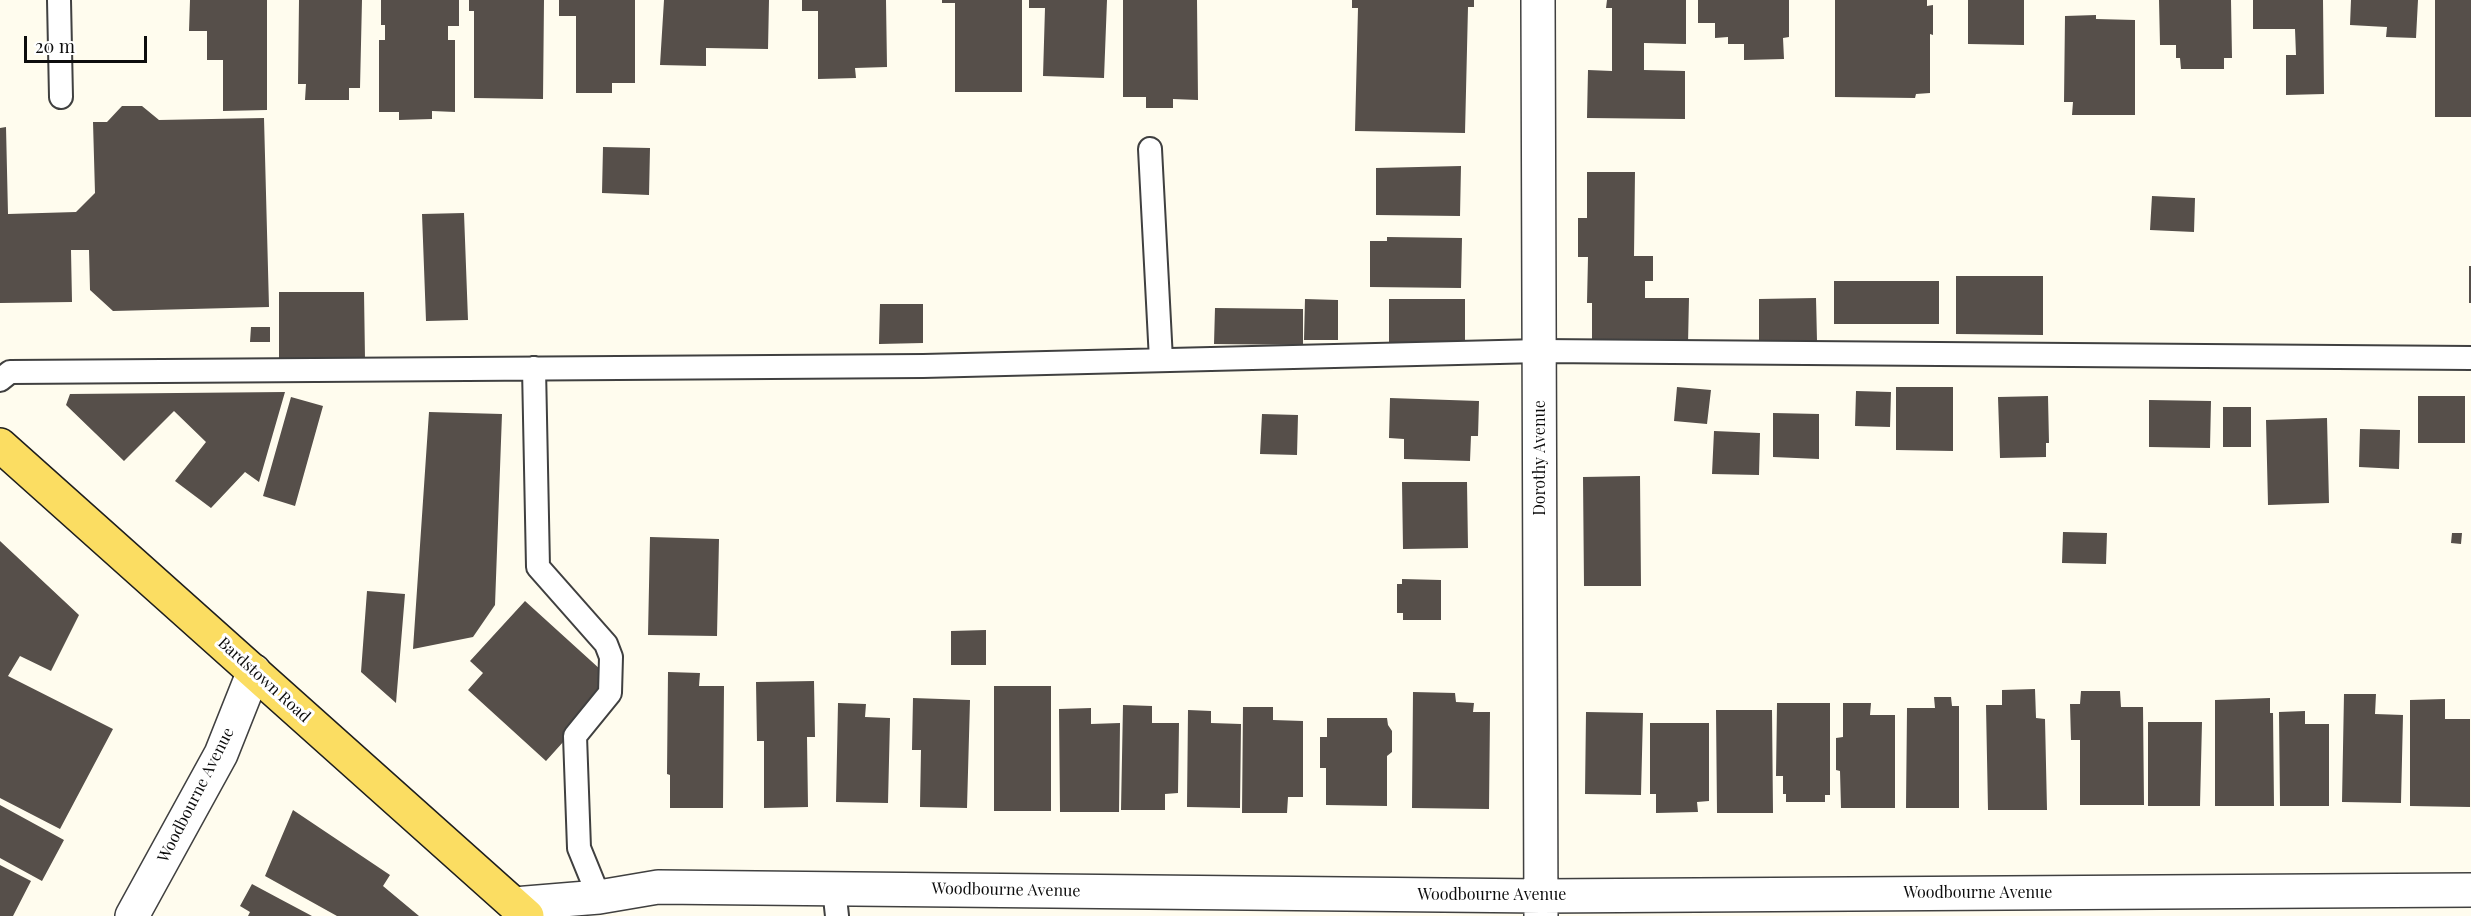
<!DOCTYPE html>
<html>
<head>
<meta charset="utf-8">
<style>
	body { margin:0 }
	#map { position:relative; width:2471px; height:916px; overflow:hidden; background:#fffcee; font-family:"Playfair Display",serif }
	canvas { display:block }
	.scale { position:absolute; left:24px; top:36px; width:123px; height:27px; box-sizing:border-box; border:3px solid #0d0d0d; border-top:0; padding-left:8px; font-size:18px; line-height:21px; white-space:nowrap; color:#0d0d0d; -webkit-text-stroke:4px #fff; paint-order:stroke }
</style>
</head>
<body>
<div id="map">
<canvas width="2471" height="916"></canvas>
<div class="scale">20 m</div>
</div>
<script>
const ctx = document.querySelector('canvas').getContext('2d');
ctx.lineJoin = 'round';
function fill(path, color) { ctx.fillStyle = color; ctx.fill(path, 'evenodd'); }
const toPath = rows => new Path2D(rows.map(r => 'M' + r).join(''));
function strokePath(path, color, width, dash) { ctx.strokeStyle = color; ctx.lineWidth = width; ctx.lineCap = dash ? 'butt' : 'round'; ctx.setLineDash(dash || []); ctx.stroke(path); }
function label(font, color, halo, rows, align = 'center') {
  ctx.font = font + ' "Playfair Display",serif'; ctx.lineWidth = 6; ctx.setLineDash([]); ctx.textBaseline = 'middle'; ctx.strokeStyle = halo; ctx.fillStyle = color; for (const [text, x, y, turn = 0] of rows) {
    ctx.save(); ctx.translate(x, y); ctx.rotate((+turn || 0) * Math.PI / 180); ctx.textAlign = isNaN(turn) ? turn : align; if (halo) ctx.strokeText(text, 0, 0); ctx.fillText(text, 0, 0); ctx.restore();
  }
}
fill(toPath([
	[190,0,267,0,267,110,223,111,223,60,207,60,207,31,189,31],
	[299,0,362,0,360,88,349,88,349,100,305,100,306,84,298,84],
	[381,0,459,0,459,26,448,26,448,40,455,40,455,112,432,111,432,119,399,120,399,112,379,112,379,40,385,40,385,25,381,25],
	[469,0,544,0,543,99,474,98,474,11,469,11],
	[559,0,635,0,635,83,612,83,612,93,576,93,576,16,559,16],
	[664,0,769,0,768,49,706,48,706,66,660,65],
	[802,0,886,0,887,67,855,68,856,78,818,79,818,11,802,11],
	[942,0,1022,0,1022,92,955,92,955,3,942,3],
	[1029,0,1107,0,1104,78,1043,76,1045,8,1029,8],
	[1123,0,1197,0,1198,100,1173,99,1173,108,1146,108,1146,97,1123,97],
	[1352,0,1474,0,1474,7,1468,7,1465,133,1355,131,1358,8,1352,8],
	[1607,0,1686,0,1686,44,1644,43,1644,70,1685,71,1685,119,1587,118,1588,70,1612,71,1612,8,1606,8],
	[1698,0,1789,0,1789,37,1783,38,1784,59,1744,60,1744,44,1728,44,1728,37,1715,38,1715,23,1698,23],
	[1835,0,1927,0,1927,6,1933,5,1933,35,1930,34,1930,93,1916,94,1915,98,1835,97],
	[1968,0,2024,0,2024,45,1968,44],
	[2159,0,2231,0,2232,58,2224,58,2224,69,2181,69,2180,58,2176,58,2176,45,2160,45],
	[2253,0,2323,0,2324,94,2286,95,2286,55,2296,55,2295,29,2253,29],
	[2351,0,2418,0,2416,38,2386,37,2387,27,2350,25],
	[2435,0,2471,0,2471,117,2435,117],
	[2096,15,2096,19,2135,20,2135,115,2072,115,2073,102,2064,102,2065,16],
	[122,106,142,106,159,120,264,118,269,307,113,311,90,290,89,250,71,250,72,302,0,303,0,128,6,127,8,214,76,212,95,193,93,122,107,122],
	[603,147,650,148,649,195,602,193],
	[1461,166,1460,216,1376,215,1376,168],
	[1587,172,1635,172,1634,256,1653,256,1653,281,1645,281,1645,298,1689,298,1688,344,1592,343,1592,303,1587,303,1588,257,1578,257,1578,218,1587,218],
	[2152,196,2195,198,2194,232,2150,230],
	[464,213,468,320,426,321,422,214],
	[1387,237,1462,238,1461,288,1370,287,1370,241,1387,241],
	[2469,266,2471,266,2471,303,2469,303],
	[1956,276,2043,276,2043,335,1956,334],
	[1834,281,1939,281,1939,324,1834,324],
	[279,292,364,292,365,359,279,360],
	[1816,298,1817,341,1759,342,1759,299],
	[1305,299,1338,300,1338,340,1304,340],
	[1389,299,1465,299,1465,347,1389,346],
	[880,304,923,304,923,343,879,344],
	[1215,308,1303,309,1303,345,1214,344],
	[251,327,270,327,270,342,250,342],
	[1677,387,1711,390,1707,424,1674,421],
	[1896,387,1953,387,1953,451,1896,450],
	[1856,391,1891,392,1890,427,1855,426],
	[285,392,259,482,245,472,211,508,175,481,206,442,174,411,124,461,66,405,70,394],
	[2048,396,2049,443,2046,443,2046,457,2000,458,1998,397],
	[2418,396,2465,396,2465,443,2418,443],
	[291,397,323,406,295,506,263,496],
	[1390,398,1479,401,1478,436,1471,436,1470,461,1404,459,1404,439,1389,438],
	[2149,400,2211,401,2210,448,2149,447],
	[2223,407,2251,407,2251,447,2223,447],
	[429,412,502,414,495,605,473,637,413,649],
	[1773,413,1819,414,1819,459,1773,457],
	[1262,414,1298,415,1297,455,1260,454],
	[2327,418,2329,503,2268,505,2266,420],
	[2360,429,2400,430,2399,469,2359,467],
	[1714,431,1760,433,1759,475,1712,474],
	[1640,476,1641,586,1584,586,1583,477],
	[1402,482,1467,482,1468,548,1403,549],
	[2063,532,2107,533,2106,564,2062,563],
	[2452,533,2462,533,2461,544,2451,543],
	[650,537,719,539,717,636,648,635],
	[0,541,79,615,51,671,20,656,8,676,113,729,60,829,0,798],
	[1402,579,1441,580,1441,620,1403,620,1403,613,1397,613,1397,584,1402,584],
	[367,591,405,594,396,703,361,672],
	[525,601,601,670,601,689,591,711,546,761,468,690,483,673,470,661],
	[986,630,986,665,951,665,951,631],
	[668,672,700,673,699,686,724,686,723,808,670,808,670,775,667,774],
	[814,681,815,737,807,737,808,807,764,808,764,741,757,741,756,682],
	[994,686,1051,686,1051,811,994,811],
	[2035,689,2036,718,2045,719,2047,810,1988,810,1986,705,2002,705,2002,690],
	[2081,691,2120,691,2121,707,2143,707,2144,805,2080,805,2080,740,2071,740,2070,704,2080,704],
	[1413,692,1455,693,1456,702,1474,703,1473,712,1490,712,1489,809,1412,808],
	[2344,694,2376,694,2375,714,2403,715,2401,803,2342,802],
	[1934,697,1951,697,1952,706,1959,706,1959,808,1906,808,1907,708,1935,708],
	[913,698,970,700,967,808,920,807,921,750,912,750],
	[2270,698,2270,713,2273,713,2274,806,2215,806,2215,700],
	[2445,699,2445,719,2470,719,2470,807,2410,806,2410,700],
	[838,703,866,704,865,717,890,718,888,803,836,802],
	[1777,703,1830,703,1830,795,1825,795,1825,802,1786,802,1786,794,1783,794,1783,776,1776,776],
	[1843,703,1871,703,1870,715,1895,715,1895,808,1841,808,1840,771,1836,770,1836,738,1843,737],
	[1123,705,1152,706,1152,723,1179,723,1178,793,1165,794,1165,810,1121,810],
	[1243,707,1273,707,1273,720,1303,721,1303,797,1288,797,1287,813,1242,813],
	[1091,708,1091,724,1120,723,1119,812,1060,812,1059,709],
	[1188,710,1211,711,1211,723,1241,724,1240,808,1187,807],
	[1716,710,1772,710,1773,813,1717,813],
	[2305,711,2305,724,2329,724,2329,806,2280,806,2279,712],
	[1586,712,1643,713,1641,795,1585,794],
	[1327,718,1387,718,1388,725,1392,731,1392,752,1387,756,1387,806,1326,805,1326,768,1320,768,1320,737,1327,737],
	[2148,722,2202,722,2200,806,2148,806],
	[1650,723,1709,723,1709,801,1697,802,1698,812,1656,813,1656,794,1650,794],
	[0,805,64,840,42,881,0,858],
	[293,810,390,875,383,886,419,916,337,916,265,876],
	[0,865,31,881,13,916,0,916],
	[252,884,280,899,312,916,248,916,250,912,240,906]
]), '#564f4a');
const lane = toPath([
	[59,0,61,97],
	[1150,149,1161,360],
	[534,368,538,567,606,644,611,657,610,693,575,736,579,848,599,897],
	[0,380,10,372,923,366,1540,351,2471,358],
	[834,888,837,916]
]);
const street = toPath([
	[1538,0,1541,916],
	[514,904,599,897,658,887,1542,896,2471,890],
	[132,916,221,754,254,671]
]);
const primary = toPath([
	[0,445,527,916]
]);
strokePath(lane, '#404040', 26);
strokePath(street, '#404040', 36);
strokePath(primary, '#1e1e1e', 36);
strokePath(lane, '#fff', 22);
strokePath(street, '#fff', 33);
strokePath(primary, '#fbdd62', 33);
label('16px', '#0d0d0d', '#fff', [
	["Dorothy Avenue",1540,458,-90],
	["Bardstown Road",264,680,42],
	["Woodbourne Avenue",196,795,-63],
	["Woodbourne Avenue",1006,890,1],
	["Woodbourne Avenue",1978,893],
	["Woodbourne Avenue",1492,895]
]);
</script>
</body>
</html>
